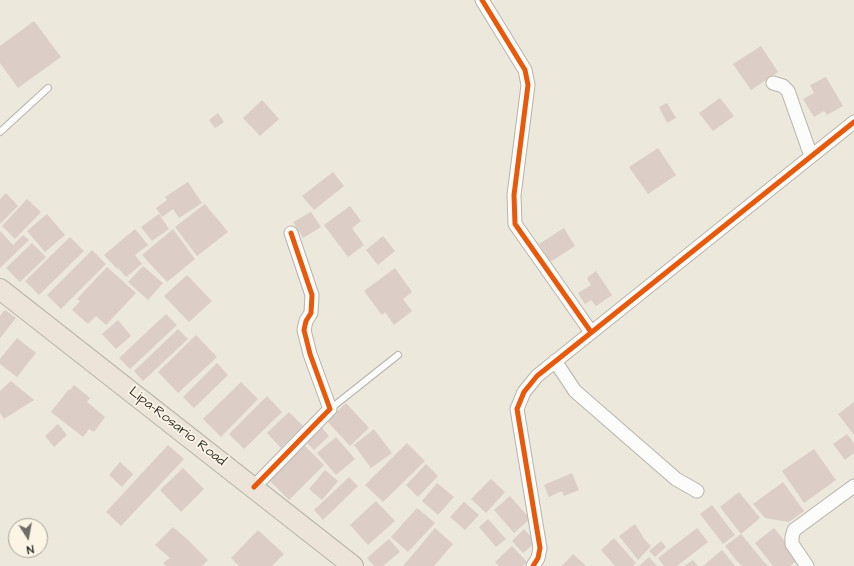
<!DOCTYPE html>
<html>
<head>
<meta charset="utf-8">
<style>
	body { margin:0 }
	#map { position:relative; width:854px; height:566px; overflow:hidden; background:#ece8db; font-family:"Architects Daughter",sans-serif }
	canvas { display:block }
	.north { position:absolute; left:8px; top:518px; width:40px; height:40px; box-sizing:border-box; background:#fcf5e5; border:1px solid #a8a49b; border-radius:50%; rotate:169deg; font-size:11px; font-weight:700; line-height:16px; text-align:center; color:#2b2b2b }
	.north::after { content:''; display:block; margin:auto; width:14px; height:18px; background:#6f6d69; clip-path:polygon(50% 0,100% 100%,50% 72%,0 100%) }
</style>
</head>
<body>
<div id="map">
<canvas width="854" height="566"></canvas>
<div class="north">N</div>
</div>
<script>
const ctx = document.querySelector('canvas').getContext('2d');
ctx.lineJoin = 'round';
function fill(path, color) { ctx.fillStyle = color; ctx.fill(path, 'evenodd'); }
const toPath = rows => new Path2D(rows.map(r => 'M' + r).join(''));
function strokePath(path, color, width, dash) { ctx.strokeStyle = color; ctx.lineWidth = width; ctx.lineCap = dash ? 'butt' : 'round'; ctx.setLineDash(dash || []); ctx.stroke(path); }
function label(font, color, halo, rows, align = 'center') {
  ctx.font = font + ' "Architects Daughter",sans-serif'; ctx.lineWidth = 3.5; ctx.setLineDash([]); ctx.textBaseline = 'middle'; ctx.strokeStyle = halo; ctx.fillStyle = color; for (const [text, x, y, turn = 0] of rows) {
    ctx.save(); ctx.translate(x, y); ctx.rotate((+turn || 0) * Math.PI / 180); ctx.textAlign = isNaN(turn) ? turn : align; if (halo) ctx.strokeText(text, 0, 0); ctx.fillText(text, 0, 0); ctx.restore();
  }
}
fill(toPath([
	[34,21,61,57,18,88,0,63,0,46],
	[761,46,778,72,751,90,733,64],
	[826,77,843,106,827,115,824,111,814,117,803,99,814,93,810,85],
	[720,98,734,116,713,131,699,113],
	[262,100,279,119,260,136,243,118],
	[667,103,676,118,667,123,659,107],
	[218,113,224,122,215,128,209,120],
	[658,148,676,175,648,194,629,167],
	[333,172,344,186,314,210,302,196],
	[188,182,202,203,179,218,173,209,162,217,156,208,167,200,165,197],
	[6,193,18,206,0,224,0,199],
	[27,199,41,212,15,239,2,226],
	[205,204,228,232,197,256,175,227],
	[350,206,361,221,352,228,364,245,348,257,324,225],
	[311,212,321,227,303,238,293,222],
	[47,214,65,235,45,252,27,231],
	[159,214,169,229,152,241,141,227],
	[564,228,575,246,550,262,539,244],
	[135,229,148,245,135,255,142,264,126,277,118,268,117,269,104,255],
	[173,229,195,259,167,282,142,255],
	[0,231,13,245,23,235,29,240,0,268],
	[383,236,395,251,378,265,366,250],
	[70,237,84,251,39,295,25,281],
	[32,243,46,257,20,282,6,268],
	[92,250,106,264,61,309,47,295],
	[143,266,163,283,148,300,128,282],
	[107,267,136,293,106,325,96,316,88,324,72,310,80,301,77,299],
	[395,268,412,292,403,299,412,311,394,325,385,312,382,315,364,291],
	[596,271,612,295,596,306,591,300,585,304,578,293,591,285,587,278],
	[187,275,212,301,189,322,164,296],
	[5,310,16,318,0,338,0,316],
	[166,314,177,325,130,369,119,358],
	[118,320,131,336,116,349,102,334],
	[178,329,188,339,143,381,134,371],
	[196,335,217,357,178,393,158,372],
	[17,338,36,353,17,377,0,364,0,359],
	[217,363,228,375,194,408,183,397],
	[11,381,34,400,4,419,0,413,0,391],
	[241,382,258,399,221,437,203,419],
	[74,385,90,398,87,402,105,417,94,432,89,429,83,437,51,412,69,389,70,390],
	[267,396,282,412,244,449,229,434],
	[854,402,854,435,838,414],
	[346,403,369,428,350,446,327,421],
	[289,412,303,426,281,448,267,433],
	[58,424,67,435,54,447,45,436],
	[322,428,329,436,314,450,307,443],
	[374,429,392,453,371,468,354,445],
	[847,434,854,443,854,453,845,460,833,444],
	[336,437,355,459,336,475,317,453],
	[407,443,425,461,383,502,365,485],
	[303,444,324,465,289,500,268,479],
	[168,445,184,459,121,526,106,512],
	[814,449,836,480,804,503,782,471],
	[120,462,133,474,122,487,109,475],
	[426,464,438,476,418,497,406,485],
	[183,468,204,489,181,512,160,490],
	[325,470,338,481,322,500,309,489],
	[572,473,579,490,564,496,562,491,549,497,544,485],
	[349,477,358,486,323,520,314,510],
	[491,479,505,492,486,513,471,499],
	[783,482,804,511,789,522,765,518,753,504],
	[437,483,454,497,438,515,422,501],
	[739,492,760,518,741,534,720,507],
	[510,496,530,519,514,533,494,510],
	[376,501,395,521,368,545,350,525],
	[464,502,479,515,465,530,450,517],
	[712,505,735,535,723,544,700,514],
	[417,508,435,523,408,552,391,537],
	[488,519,506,539,496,547,479,527],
	[635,524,645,540,651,546,638,560,619,536],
	[173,527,187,539,208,560,202,566,166,566,163,563,170,558,155,545],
	[435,528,453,544,434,566,403,566],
	[697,528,708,542,677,566,664,566,658,558],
	[774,528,799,559,790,566,773,566,755,543],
	[524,529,536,542,523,553,512,541],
	[258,530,284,554,272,566,239,566,231,558],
	[741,534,764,562,768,566,742,566,737,561,725,546],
	[614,538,636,563,633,566,615,566,601,550],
	[389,539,400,552,383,566,374,566,367,558],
	[661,541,666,547,655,557,649,551],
	[512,546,527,562,523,566,499,566,495,562],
	[722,550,735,566,703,566],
	[573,554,586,566,562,566],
	[649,557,657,566,639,566],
	[693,560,698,566,684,566]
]), '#dccdc7');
const lane = toPath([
	[0,132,48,88],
	[330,409,398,355]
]);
const street = toPath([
	[482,0,525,70,528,85,514,195,515,224,591,332],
	[773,83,783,86,788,91,811,156],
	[555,361,575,391,676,479,697,491],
	[254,487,330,409,310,354,304,330,306,321,311,313,312,295,291,233],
	[533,566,538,558,540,548,517,409,524,392,537,376,854,122],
	[807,566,792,544,792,537,794,530,854,486]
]);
const primary = toPath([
	[0,289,353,566]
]);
strokePath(lane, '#b6b4ac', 8);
strokePath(street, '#b6b4ac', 15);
strokePath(primary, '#b6b4ac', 22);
strokePath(lane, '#fcfcfa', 6);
strokePath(street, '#fcfcfa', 13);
strokePath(primary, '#ece4d9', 20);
strokePath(toPath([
	[482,0,525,70,528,85,514,195,515,224,591,332],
	[254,487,330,409,310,354,304,330,306,321,311,313,312,295,291,233],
	[533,566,538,558,540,548,517,409,524,392,537,376,854,122]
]), '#e8590c', 5);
label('14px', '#2b2b2b', '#fcf5e5', [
	["Lipa-Rosario Road",177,427,38]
]);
</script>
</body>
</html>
